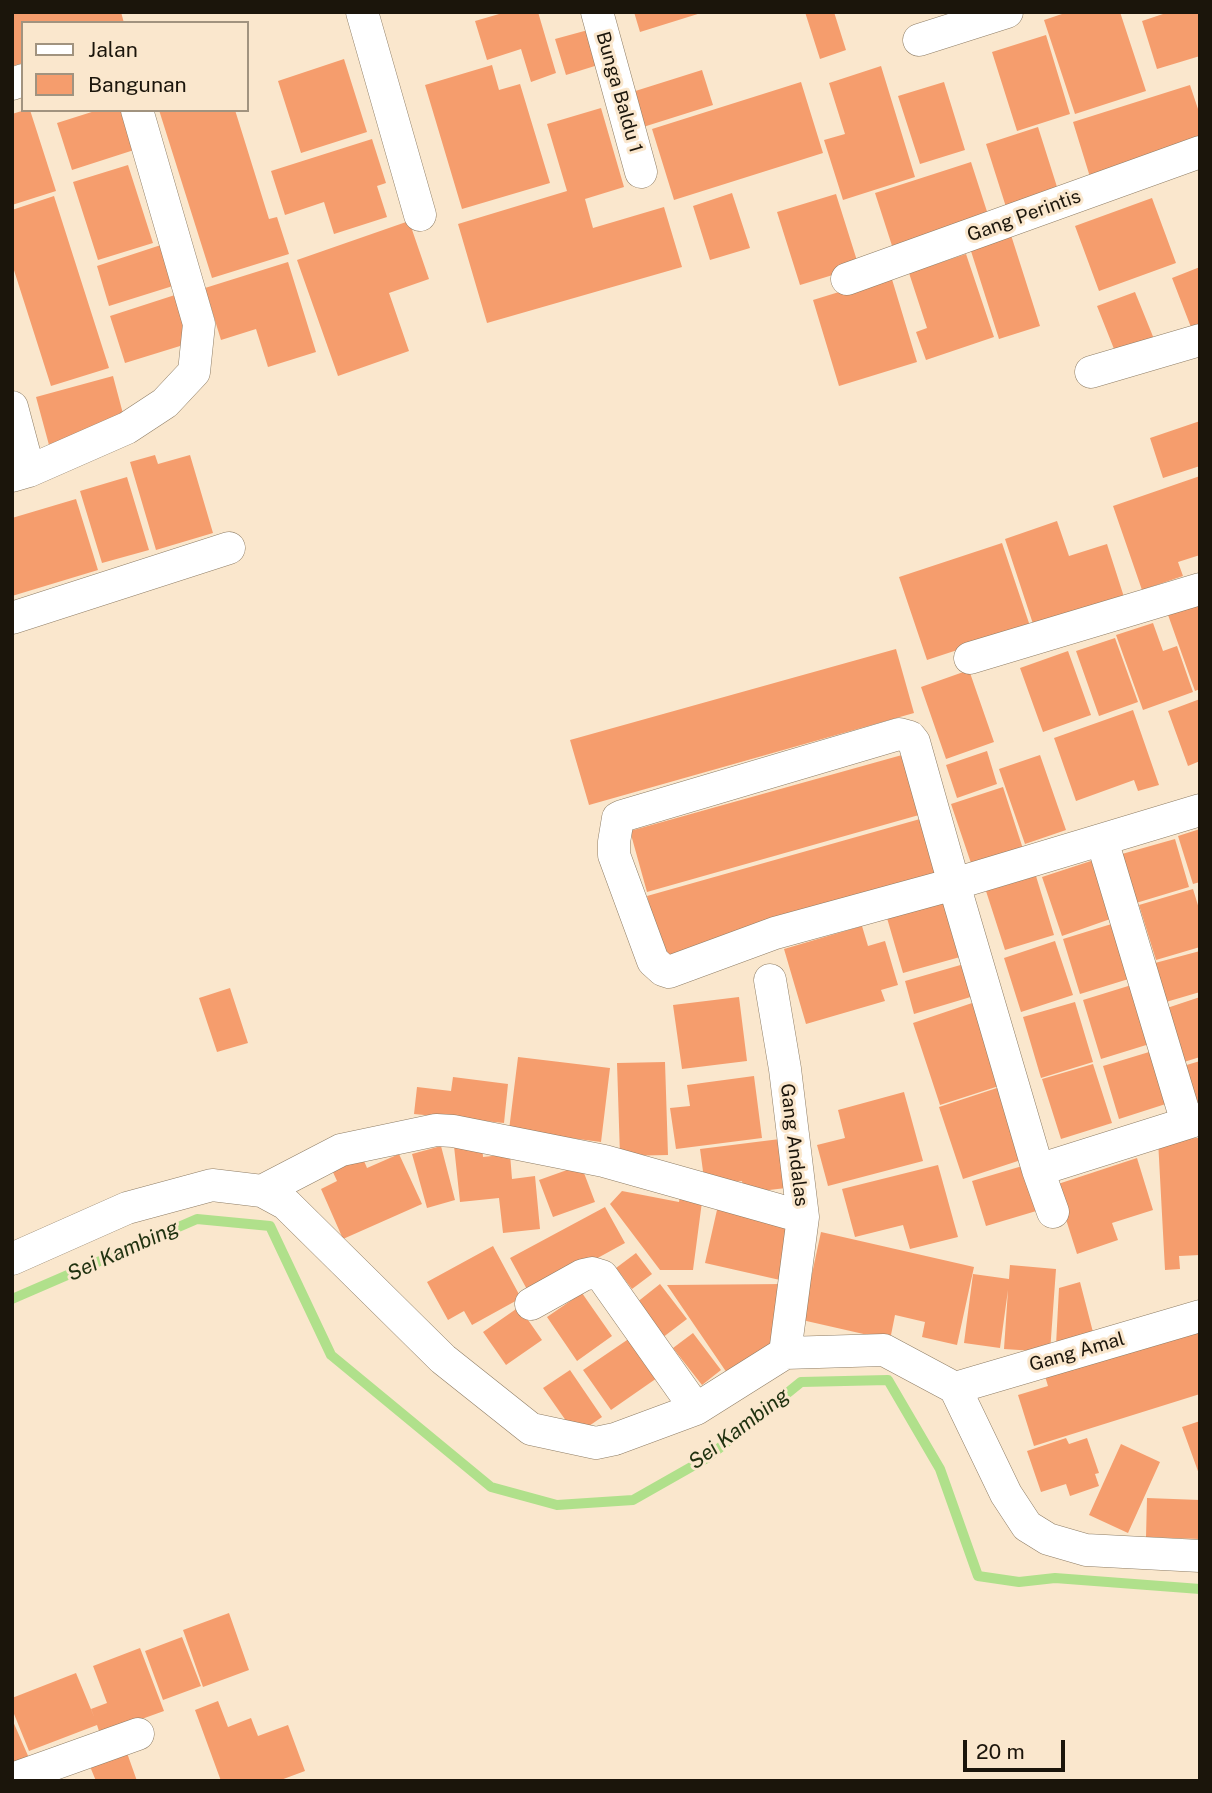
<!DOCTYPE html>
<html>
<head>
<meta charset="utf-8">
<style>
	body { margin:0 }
	#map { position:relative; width:1212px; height:1793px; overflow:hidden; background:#fae7cd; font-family:"Public Sans",sans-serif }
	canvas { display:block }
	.frame { position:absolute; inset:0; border:14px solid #1b150b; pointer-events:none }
	.legend { position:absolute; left:21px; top:21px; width:228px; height:91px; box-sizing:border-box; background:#fae7cd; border:2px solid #a1937f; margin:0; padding:9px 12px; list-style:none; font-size:21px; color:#1b150b }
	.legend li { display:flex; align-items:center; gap:14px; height:35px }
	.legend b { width:35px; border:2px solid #a1937f }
	.scale { position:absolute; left:963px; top:1740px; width:102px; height:32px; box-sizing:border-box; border:4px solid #1b150b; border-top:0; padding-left:9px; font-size:21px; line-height:24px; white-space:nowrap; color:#1b150b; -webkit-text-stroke:5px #fae7cd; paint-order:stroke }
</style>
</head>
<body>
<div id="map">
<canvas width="1212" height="1793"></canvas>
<div class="frame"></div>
<ul class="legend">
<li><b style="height:9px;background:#fff"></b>Jalan</li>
<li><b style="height:19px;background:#f59d6d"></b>Bangunan</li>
</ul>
<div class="scale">20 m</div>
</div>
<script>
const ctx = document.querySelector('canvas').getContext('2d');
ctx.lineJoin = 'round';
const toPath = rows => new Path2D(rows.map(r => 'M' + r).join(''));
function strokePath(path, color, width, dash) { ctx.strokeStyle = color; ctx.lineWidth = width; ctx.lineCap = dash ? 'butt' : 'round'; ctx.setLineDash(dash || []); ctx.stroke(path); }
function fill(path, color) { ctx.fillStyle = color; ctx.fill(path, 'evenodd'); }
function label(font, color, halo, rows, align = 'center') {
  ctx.font = font + ' "Public Sans",sans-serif'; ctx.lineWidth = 6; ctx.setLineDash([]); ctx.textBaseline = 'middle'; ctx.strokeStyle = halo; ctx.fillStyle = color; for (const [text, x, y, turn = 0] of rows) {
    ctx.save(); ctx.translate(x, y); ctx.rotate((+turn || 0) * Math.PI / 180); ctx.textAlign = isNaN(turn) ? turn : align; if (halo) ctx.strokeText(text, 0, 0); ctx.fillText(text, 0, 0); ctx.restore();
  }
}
strokePath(toPath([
	[12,1299,197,1219,270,1226,331,1355,491,1487,557,1505,633,1500,707,1458,801,1382,888,1380,940,1469,978,1576,1019,1582,1055,1578,1200,1589]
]), '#b0e08b', 10);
fill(toPath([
	[12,12,121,12,124,23,23,23,23,63,12,66],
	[506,12,538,12,556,73,531,82,521,49,487,60,475,21],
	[634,12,701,12,701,13,640,32],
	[805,12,834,12,846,50,820,59],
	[1068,12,1120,12,1146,91,1075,114,1044,20],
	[1169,12,1200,12,1200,56,1157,69,1142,21],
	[588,30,598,65,566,75,555,39],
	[1046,35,1070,114,1017,131,992,52],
	[344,59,367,132,301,153,278,81],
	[492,65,499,90,520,84,550,183,462,209,425,85],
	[881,66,915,177,843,200,824,140,845,134,829,83],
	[702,70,713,105,640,128,629,93],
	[801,82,823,153,674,200,652,129],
	[944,82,965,150,920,164,898,96],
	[1190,85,1200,115,1200,142,1090,177,1073,122],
	[601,108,624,187,585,199,593,228,664,207,682,267,487,323,458,224,567,191,547,124],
	[25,110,30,110,56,191,12,205,12,114],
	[98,110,121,110,134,150,72,170,57,123],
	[159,110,235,110,269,219,277,217,289,254,212,278],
	[1038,127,1058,190,1006,207,986,144],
	[372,139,386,183,377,186,387,217,334,234,324,202,285,215,271,171],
	[971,162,991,224,895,255,875,193],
	[128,165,153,243,98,260,73,182],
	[732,193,750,248,710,260,693,206],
	[836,194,859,267,800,285,777,212],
	[54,196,109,368,51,386,12,264,12,210],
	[1152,198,1176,263,1099,291,1075,226],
	[409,221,429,279,389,293,409,351,338,376,297,260],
	[1011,235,1040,326,999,339,970,248],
	[164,244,176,285,109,306,97,266],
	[966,254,994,337,926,360,916,332,927,328,909,273],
	[288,262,316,352,268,367,256,329,221,340,205,288],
	[1200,267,1200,333,1194,335,1172,278],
	[891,276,917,362,839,386,813,300],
	[1135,292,1154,339,1116,354,1097,306],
	[178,294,193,342,125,363,110,316],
	[113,376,126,425,49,445,36,397],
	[1200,421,1200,466,1163,478,1150,438],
	[155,455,158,464,190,455,213,533,156,550,130,462],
	[1200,476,1200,555,1178,562,1183,576,1142,590,1113,506],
	[127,477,149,550,102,563,80,491],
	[76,499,98,570,12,596,12,518],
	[1057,521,1069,556,1107,544,1124,597,1034,627,1005,539],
	[1002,543,1030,626,927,660,899,577],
	[1200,601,1200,689,1195,691,1167,612],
	[1153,623,1163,651,1177,646,1193,692,1143,710,1116,635],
	[1115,638,1138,702,1099,716,1076,651],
	[896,649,914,713,589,805,570,740],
	[1068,651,1091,715,1043,732,1020,668],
	[969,670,994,742,946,759,921,687],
	[1200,699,1200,761,1188,766,1168,711],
	[1133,710,1159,785,1138,791,1134,780,1076,801,1054,738],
	[987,751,997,784,957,798,946,765],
	[902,755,919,815,647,892,630,831],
	[1040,755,1066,830,1025,844,999,769],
	[1003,787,1024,852,973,869,951,804],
	[920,819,938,880,663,957,647,896],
	[1200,829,1200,882,1193,884,1178,836],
	[1175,839,1189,887,1136,903,1122,854],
	[1097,859,1116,917,1062,936,1042,877],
	[1036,876,1054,935,1005,950,986,891],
	[1193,889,1200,912,1200,947,1156,960,1139,905],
	[944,901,960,957,903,973,887,918],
	[1118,922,1135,977,1080,994,1063,939],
	[862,926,868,946,885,941,898,985,881,990,885,1001,806,1024,784,949],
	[1055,941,1073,995,1021,1012,1004,958],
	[1200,951,1200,992,1166,1002,1155,963],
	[964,964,974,996,914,1014,905,981],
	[1138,983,1156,1042,1101,1059,1083,1000],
	[230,988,248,1043,217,1052,199,998],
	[739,997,747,1061,682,1069,673,1005],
	[1200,997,1200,1057,1184,1062,1167,1008],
	[975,1002,1002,1085,940,1105,913,1023],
	[1075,1002,1093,1062,1041,1078,1023,1017],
	[1159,1049,1175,1101,1119,1119,1103,1066],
	[518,1057,610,1068,601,1142,509,1130],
	[1200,1061,1200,1101,1191,1104,1180,1067],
	[665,1062,668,1155,620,1156,617,1063],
	[1093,1064,1112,1123,1061,1139,1042,1079],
	[754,1076,762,1138,676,1149,670,1108,690,1106,687,1085],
	[453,1077,508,1084,504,1123,414,1114,417,1087,451,1091],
	[1000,1087,1024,1159,963,1179,939,1107],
	[904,1092,923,1161,828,1186,817,1145,845,1138,838,1110],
	[1198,1138,1200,1177,1200,1255,1179,1256,1180,1269,1165,1270,1158,1140],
	[780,1139,786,1188,744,1193,742,1181,705,1186,700,1149],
	[482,1143,483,1157,510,1154,512,1179,535,1176,540,1229,503,1233,499,1198,460,1202,454,1146],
	[441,1146,455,1200,427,1208,412,1154],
	[399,1154,422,1204,343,1239,321,1189,337,1181,332,1170,362,1156,367,1168],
	[1137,1158,1153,1210,1112,1223,1118,1240,1077,1254,1055,1185],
	[1029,1164,1043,1209,986,1226,972,1181],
	[581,1165,595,1202,553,1217,539,1180],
	[938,1165,958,1237,910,1249,903,1225,855,1237,842,1189],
	[622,1191,679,1202,681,1191,703,1194,693,1270,660,1270,610,1204],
	[719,1201,794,1218,780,1280,705,1263],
	[605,1207,625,1243,530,1295,510,1258],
	[821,1232,974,1267,957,1345,922,1337,925,1322,895,1315,890,1340,802,1320],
	[493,1246,521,1298,472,1325,464,1311,448,1320,427,1282],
	[636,1253,652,1274,632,1289,616,1268],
	[1010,1265,1056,1269,1050,1352,1004,1349,1008,1290,1000,1348,964,1343,973,1274,1009,1279],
	[1080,1282,1094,1336,1056,1345,1059,1288],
	[660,1284,687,1319,662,1338,636,1303],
	[785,1284,775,1350,727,1373,667,1285],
	[582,1293,612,1336,577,1361,547,1317],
	[519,1307,542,1340,506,1365,483,1332],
	[1200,1325,1200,1394,1034,1446,1018,1395,1048,1386,1044,1373],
	[693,1333,721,1370,702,1385,673,1348],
	[630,1338,657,1378,611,1410,583,1370],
	[570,1370,602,1417,576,1435,543,1388],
	[1200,1421,1200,1474,1199,1474,1182,1427],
	[1066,1438,1069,1444,1087,1438,1099,1473,1095,1474,1099,1486,1070,1496,1066,1484,1041,1492,1027,1451],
	[1121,1444,1160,1462,1128,1533,1089,1515],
	[1147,1498,1200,1500,1200,1539,1146,1537],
	[229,1613,249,1670,203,1687,183,1630],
	[182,1637,201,1686,163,1700,145,1651],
	[140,1648,164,1711,100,1734,97,1725,29,1751,12,1709,12,1698,76,1673,95,1719,91,1709,107,1703,93,1666],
	[218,1701,228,1727,251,1718,258,1736,288,1725,305,1771,278,1781,221,1781,195,1710],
	[12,1719,29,1758,12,1765],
	[126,1750,137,1781,96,1781,89,1764]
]), '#f59d6d');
const minor = toPath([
	[362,12,420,215],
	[597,12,641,172],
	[919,40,1007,12],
	[12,84,23,80],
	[847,279,1200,152],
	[1091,372,1200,340],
	[12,407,29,471],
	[12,476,29,471,127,428,165,403,194,372,199,324,137,110],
	[12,618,229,548],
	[970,658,1200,589],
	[1102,840,1187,1123],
	[770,980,785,1069,803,1217,785,1353],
	[1038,1170,1200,1119],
	[262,1191,341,1150,436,1130,453,1131,604,1161,803,1217],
	[1053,1212,1038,1170,954,884,914,742,910,737,899,734,622,816,618,818,614,842,614,855,653,961,663,970,669,972,775,933,954,884,1200,810],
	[12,1259,127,1208,212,1185,262,1191,286,1204,443,1359,531,1429,596,1443,615,1439,696,1409,785,1353,884,1350,955,1388,1006,1494,1027,1526,1048,1539,1086,1550,1200,1556],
	[531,1304,583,1275,592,1273,602,1276,696,1409],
	[955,1388,1200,1316],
	[12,1779,138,1734]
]);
strokePath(minor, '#8e7d65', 33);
strokePath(minor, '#fff', 32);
label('19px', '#1b150b', '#fae7cd', [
	["Bunga Baldu 1",619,92,74],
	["Gang Perintis",1024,216,-20],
	["Gang Andalas",794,1145,83],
	["Gang Amal",1077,1352,-16]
]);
label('italic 21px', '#1f310f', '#fae7cd', [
	["Sei Kambing",123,1251,-24],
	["Sei Kambing",739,1429,-37]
]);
</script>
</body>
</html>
